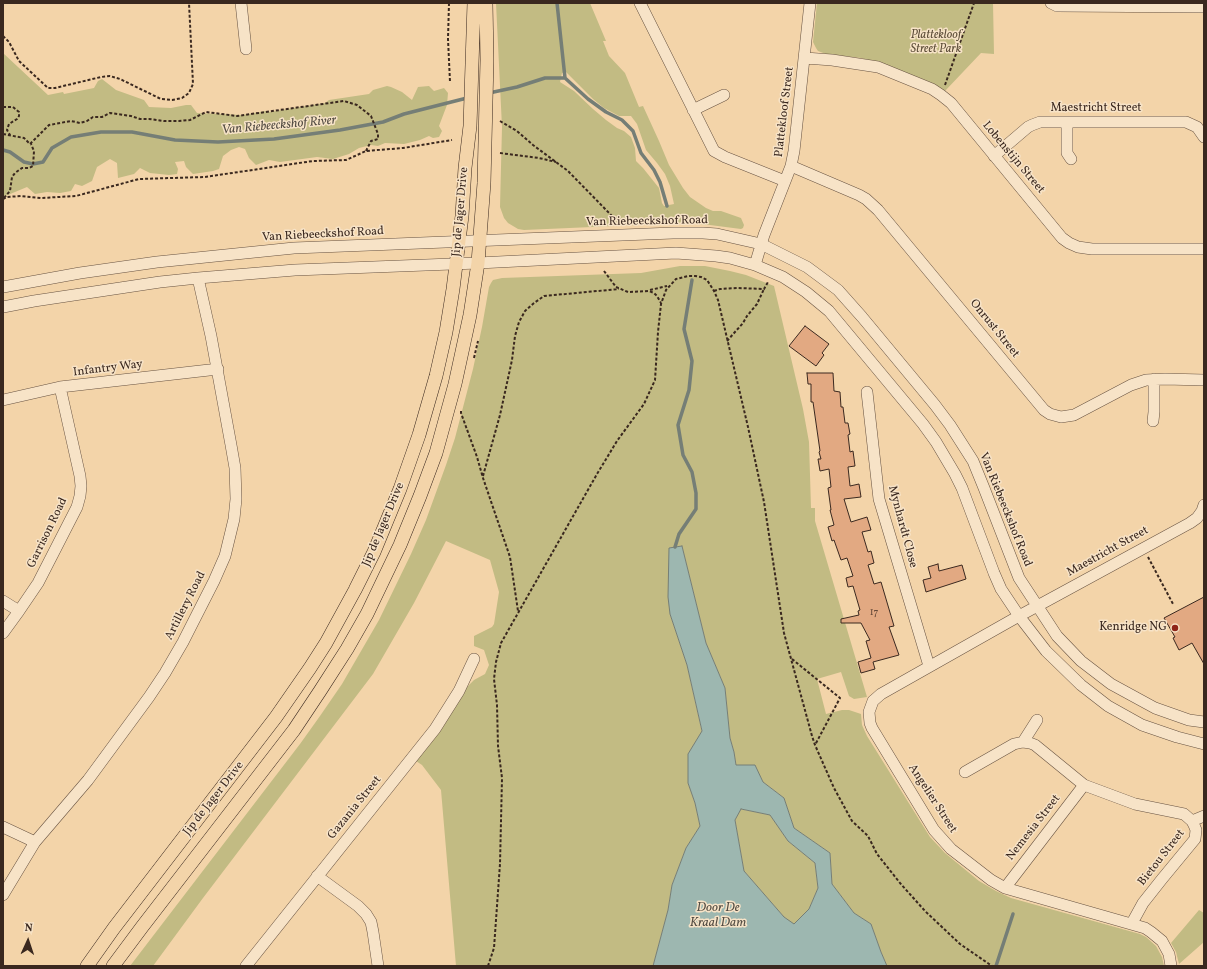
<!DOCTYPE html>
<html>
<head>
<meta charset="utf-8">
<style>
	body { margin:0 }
	#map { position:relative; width:1207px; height:969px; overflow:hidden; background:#f3d4a9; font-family:Vollkorn,serif }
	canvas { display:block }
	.frame { position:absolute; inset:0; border:4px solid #3a281f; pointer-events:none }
	.north { position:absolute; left:8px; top:921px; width:40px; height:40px; -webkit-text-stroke:3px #f7e3c7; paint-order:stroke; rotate:3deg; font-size:11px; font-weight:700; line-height:16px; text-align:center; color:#3a281f }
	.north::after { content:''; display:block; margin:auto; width:14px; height:18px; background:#3a281f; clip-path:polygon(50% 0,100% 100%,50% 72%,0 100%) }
</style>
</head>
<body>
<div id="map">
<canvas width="1207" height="969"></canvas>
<div class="frame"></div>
<div class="north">N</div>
</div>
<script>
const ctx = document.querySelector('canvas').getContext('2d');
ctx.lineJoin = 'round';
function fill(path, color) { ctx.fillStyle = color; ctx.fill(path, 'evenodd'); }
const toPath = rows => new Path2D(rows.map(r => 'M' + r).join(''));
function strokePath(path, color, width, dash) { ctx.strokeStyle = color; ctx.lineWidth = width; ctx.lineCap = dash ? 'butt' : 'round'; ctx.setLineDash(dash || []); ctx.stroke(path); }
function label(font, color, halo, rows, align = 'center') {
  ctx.font = font + ' Vollkorn,serif'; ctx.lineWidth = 3; ctx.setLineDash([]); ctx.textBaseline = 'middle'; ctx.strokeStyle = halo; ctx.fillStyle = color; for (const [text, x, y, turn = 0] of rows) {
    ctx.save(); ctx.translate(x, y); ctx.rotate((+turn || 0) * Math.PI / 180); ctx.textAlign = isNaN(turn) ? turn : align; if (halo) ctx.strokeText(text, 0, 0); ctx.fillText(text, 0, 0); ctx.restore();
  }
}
fill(toPath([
	[496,3,590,3,606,41,603,41,609,56,625,73,639,107,643,106,659,141,669,165,683,188,690,197,706,208,713,211,721,211,741,218,744,225,743,228,741,229,710,225,683,223,524,230,518,229,508,223,504,218,500,207,502,127],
	[566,72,593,99,604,108,619,116,631,116,637,124,646,150,657,163,665,174,670,186,674,204,664,206,662,203,659,188,643,168,636,161,635,148,631,137,624,131,617,128,606,120,593,109,574,91,560,82,562,73],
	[817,3,993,3,994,54,981,53,945,91,879,63,861,58,826,54,818,51,816,48,813,42],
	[3,53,48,95,63,92,64,94,94,88,98,81,102,79,116,90,144,100,149,107,171,108,186,105,191,105,197,113,242,115,266,111,269,112,325,103,329,100,369,94,373,90,387,86,391,87,402,92,412,100,418,87,429,86,434,91,444,88,448,93,447,105,439,126,442,131,439,137,433,138,429,136,420,140,404,144,385,143,378,146,371,145,359,148,349,154,333,159,317,157,280,162,269,160,256,165,249,158,245,149,239,147,231,150,223,156,219,169,213,171,193,174,186,167,184,161,175,162,178,169,177,174,169,175,150,173,140,168,134,174,118,178,117,163,110,159,97,167,92,181,82,186,75,184,71,191,60,193,47,192,35,194,27,187,3,197],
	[680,266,705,266,730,271,746,275,774,286,803,409,809,442,811,508,815,508,815,521,867,697,854,699,849,696,841,672,817,679,826,714,842,710,849,710,861,714,862,725,867,736,930,837,945,853,979,881,996,891,1011,898,1140,934,1146,937,1156,946,1162,957,1164,966,887,966,881,952,871,924,854,913,832,884,830,853,794,828,784,798,763,782,755,766,736,765,734,752,730,738,725,688,706,643,682,546,669,548,670,614,687,665,702,732,688,754,688,783,695,803,700,826,686,848,672,885,668,910,653,966,456,966,441,790,422,765,416,761,441,730,467,687,474,680,485,674,489,665,484,650,474,646,474,636,492,627,494,624,499,592,490,560,446,541,414,603,373,674,203,898,153,966,130,966,300,744,320,716,342,684,379,620,411,554,426,520,446,465,455,438,473,369,482,327,489,287,491,283,493,280,502,278,641,273],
	[740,809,770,815,788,841,815,863,818,888,809,909,794,925,784,917,744,871,735,820],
	[1199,910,1204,913,1204,942,1179,964,1176,952,1171,943]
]), '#c2bb83');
const water = toPath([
	[682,546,706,643,725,688,730,738,734,752,736,765,755,765,763,782,784,798,794,828,830,853,832,884,854,913,871,924,881,952,887,966,653,966,668,910,672,885,686,848,700,826,695,803,688,783,688,754,702,731,687,665,670,614,668,597,669,548,682,546],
	[741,809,770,815,788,841,815,863,818,888,809,909,794,924,784,917,744,871,735,820,741,809]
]);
fill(water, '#9db7b0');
strokePath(water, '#757e76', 1);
strokePath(toPath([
	[557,3,565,78,588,99,606,112,622,120,633,131,641,153,654,170,660,182,667,206],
	[489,93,517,87,545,78,565,78],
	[3,150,10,152,24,162,33,164,43,162,52,148,71,137,101,132,132,132,175,140,218,142,274,139,340,130,383,122,404,114,467,98],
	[675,547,679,534,696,509,696,493,692,472,683,455,678,425,689,390,692,361,684,329,692,280],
	[996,966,1013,914]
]), '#757e76', 3.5);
const building = toPath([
	[805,326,829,344,822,353,824,355,816,366,789,346,805,326],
	[807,373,833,373,834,391,840,392,841,407,843,407,845,423,848,423,850,434,848,435,850,452,853,451,855,466,848,467,850,486,859,484,861,497,844,499,851,522,867,517,871,530,862,532,868,552,871,551,874,563,868,565,874,584,881,582,894,626,889,627,899,655,873,662,875,669,861,673,858,662,871,658,866,641,870,640,861,623,841,623,841,619,859,615,858,611,860,610,853,586,848,587,846,578,853,576,847,558,841,560,834,540,832,541,828,527,834,525,830,510,831,510,828,488,831,487,829,469,820,471,818,459,821,459,819,452,820,451,813,402,811,402,811,384,808,384,807,373],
	[938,564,939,571,962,565,966,579,926,592,923,580,931,578,928,567,938,564],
	[1204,597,1204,664,1192,643,1179,650,1173,638,1175,637,1164,618,1204,597]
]);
fill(building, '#e2a982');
strokePath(building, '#3a281f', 1);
const minor = toPath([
	[241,3,246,49],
	[640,3,714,151,725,157,785,181],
	[1051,3,1057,6,1204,7],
	[805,58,832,60,878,67,932,89,941,95,951,103,1062,238,1069,243,1078,247,1092,249,1204,249],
	[693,110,724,95],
	[1067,122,1067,153,1071,159],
	[994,156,1028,127,1032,125,1040,122,1186,122,1197,127,1204,137],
	[791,166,859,195,866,199,878,210,1044,410,1050,414,1061,417,1074,415,1131,385,1146,380,1165,379,1204,380],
	[755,265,764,235,791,166,794,151,810,3],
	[3,287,80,273,157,262,294,248,673,233,703,233,717,234,761,244,807,267,838,290,862,317,935,405,950,425,973,461,984,488,1019,578,1057,636,1081,661,1111,684,1155,708,1189,720,1204,722],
	[3,307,34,301,160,282,198,278,295,270,478,263,676,253,716,256,730,258,755,265,783,277,806,292,829,311,923,424,936,442,955,474,962,488,994,573,1001,589,1019,616,1046,651,1081,685,1108,706,1142,725,1177,737,1204,744],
	[867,392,879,499,929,666],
	[3,400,60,387,218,369],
	[1153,421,1154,412,1154,379],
	[3,601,19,611],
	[3,633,19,611,38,583,77,507,80,496,81,486,80,476,60,387],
	[1023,742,1037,720],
	[965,772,1014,744,1023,742,1030,743,1035,745,1084,785,1135,804,1184,814,1192,821,1194,825,1196,830,1195,839,1162,879,1143,903,1132,923],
	[1192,821,1204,816],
	[3,827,35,842],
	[317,876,358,906,366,914,371,922,373,932,378,966],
	[1005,888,1084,785],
	[3,895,35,842,88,780,149,697,165,673,183,642,214,581,225,556,234,519,236,499,235,468,231,445,211,336,198,278],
	[246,966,435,729,459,691,474,659],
	[1171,966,1169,954,1162,941,1151,932,1145,928,1005,888,991,880,951,849,934,830,872,728,870,723,869,712,873,701,881,694,1019,616,1190,523,1197,518,1202,511,1204,505]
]);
const major = toPath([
	[87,966,114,928,276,717,310,668,326,643,355,590,374,552,400,489,419,435,436,376,446,332,453,289,462,216,465,168,470,126,474,3],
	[113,966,142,927,294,730,320,691,347,649,367,614,400,545,420,496,436,453,455,384,470,315,478,263,484,183,487,60,486,3]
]);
strokePath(minor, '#685342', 12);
strokePath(major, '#3a281f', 14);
strokePath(toPath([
	[449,3,448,39,450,82],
	[3,36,9,42,19,61,48,88,55,88,101,77,110,76,120,79,161,99,172,100,182,98,189,93,193,84,189,3],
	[945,85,974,3],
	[3,107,13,107,19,112,19,116,17,119,9,124,7,130,10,135],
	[500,121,517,131,533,145,568,171,613,217,628,223],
	[3,134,24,138,30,144,49,125,71,121,80,123,87,121,93,117,102,117,110,113,131,116,140,119,149,119,164,121,179,121,190,120,206,112,237,116,344,101,357,105,371,116,378,134,378,139,371,141,366,151],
	[500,153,539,158,556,162],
	[4,198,10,191,12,177,15,173,22,168,29,168,33,166,34,151,31,144],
	[3,199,7,197,21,196,41,198,76,196,139,179,205,177,313,161,346,160,366,151,403,148,452,140],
	[604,271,616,287,628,292,649,291,654,293,657,296,661,303],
	[650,290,667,286],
	[714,291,720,289,737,288,764,289,768,282],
	[727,341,743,323,747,316,757,304,764,289],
	[474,358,478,341],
	[461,411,461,413,477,457,483,478,510,557,518,611],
	[483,476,500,415,512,360,515,336,519,322,525,311,534,303,544,296,619,289],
	[1148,557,1173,604],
	[792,659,840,698,815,745],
	[488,966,494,948,500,864,502,778,498,746,497,705,494,679,496,662,501,643,597,474,617,441,644,404,655,380,658,332,661,304,666,290,676,279,688,276,695,276,701,277,707,280,714,291,718,300,748,427,764,502,784,633,812,736,815,745,834,788,852,821,868,836,877,854,900,883,925,911,960,944,992,966]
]), '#3a281f', 2, [3, 2]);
strokePath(minor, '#f7e3c7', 11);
strokePath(major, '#f3d4a9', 13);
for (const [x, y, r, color] of [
	[1175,628,4,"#8f2418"]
]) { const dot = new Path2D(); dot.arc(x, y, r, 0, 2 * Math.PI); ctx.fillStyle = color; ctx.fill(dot); strokePath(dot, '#f7e3c7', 1.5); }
label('10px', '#644838', null, [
	["17",874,613]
]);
label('italic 12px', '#5c4d38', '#f7e3c7', [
	["Plattekloof",936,36],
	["Street Park",936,50]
]);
label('12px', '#3a281f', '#f7e3c7', [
	["Maestricht Street",1096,109],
	["Plattekloof Street",785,112,-83],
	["Lobenstijn Street",1013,158,50],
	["Jip de Jager Drive",461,212,-85],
	["Van Riebeeckshof Road",647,222,-1],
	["Van Riebeeckshof Road",323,235,-3],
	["Onrust Street",994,329,51],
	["Infantry Way",108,369,-7],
	["Van Riebeeckshof Road",1005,510,68],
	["Jip de Jager Drive",384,525,-67],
	["Mynhardt Close",902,527,75],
	["Garrison Road",48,533,-64],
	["Maestricht Street",1108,552,-29],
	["Artillery Road",186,606,-63],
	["Jip de Jager Drive",214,799,-52],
	["Angelier Street",932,799,57],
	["Gazania Street",355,808,-51],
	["Nemesia Street",1034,828,-52],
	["Bietou Street",1162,858,-52]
]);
label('12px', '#3a281f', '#f7e3c7', [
	["Kenridge NG",1167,628]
], 'right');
label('italic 13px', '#534c43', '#f7e3c7', [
	["Van Riebeeckshof River",279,126,-5],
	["Door De",718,909],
	["Kraal Dam",718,924]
]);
</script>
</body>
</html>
